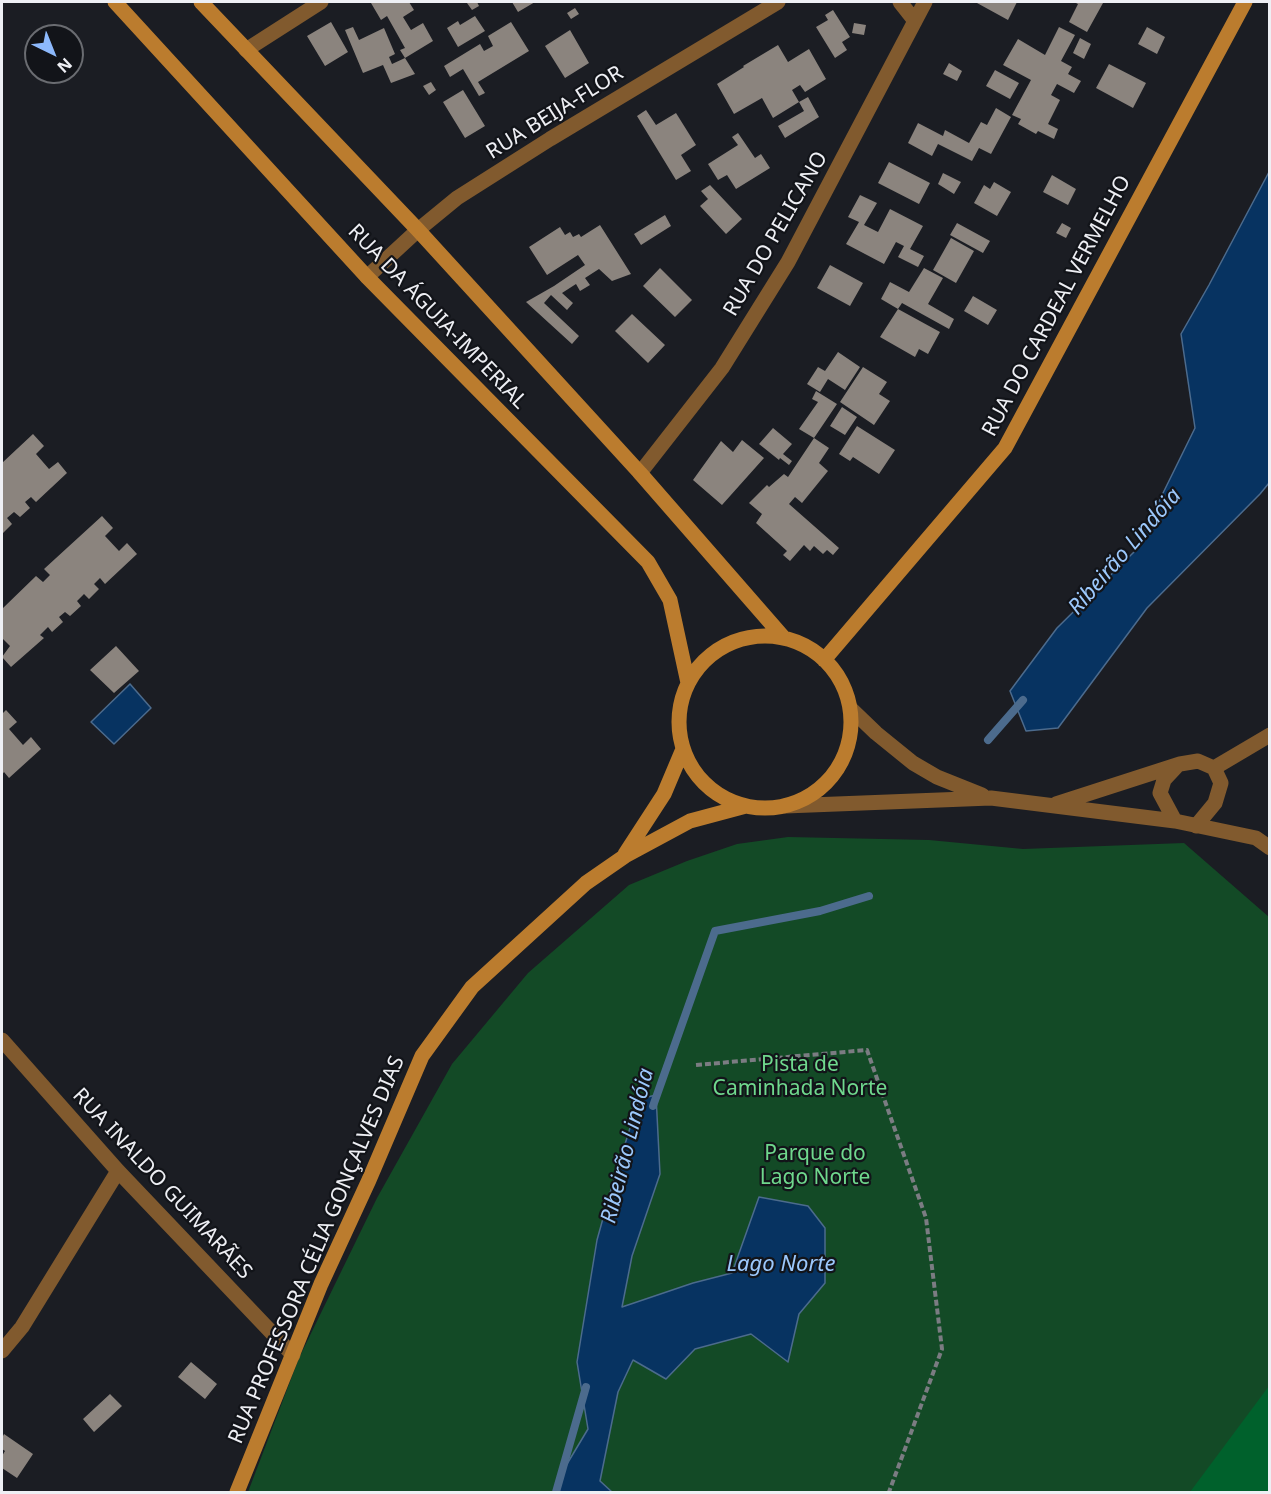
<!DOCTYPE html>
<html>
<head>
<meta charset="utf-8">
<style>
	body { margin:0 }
	#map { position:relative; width:1271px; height:1494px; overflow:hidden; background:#1b1d23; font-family:"Noto Sans",sans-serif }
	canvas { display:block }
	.frame { position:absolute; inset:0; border:3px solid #eeeff4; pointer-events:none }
	.north { position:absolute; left:24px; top:24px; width:60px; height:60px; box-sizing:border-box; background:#121419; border:2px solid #6a6c71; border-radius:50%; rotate:137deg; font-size:16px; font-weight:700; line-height:24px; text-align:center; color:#eeeff4 }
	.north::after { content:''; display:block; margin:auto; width:21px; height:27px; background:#8db9fc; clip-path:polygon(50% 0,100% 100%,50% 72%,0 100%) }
</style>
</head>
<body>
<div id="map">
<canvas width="1271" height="1494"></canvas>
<div class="frame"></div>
<div class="north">N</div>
</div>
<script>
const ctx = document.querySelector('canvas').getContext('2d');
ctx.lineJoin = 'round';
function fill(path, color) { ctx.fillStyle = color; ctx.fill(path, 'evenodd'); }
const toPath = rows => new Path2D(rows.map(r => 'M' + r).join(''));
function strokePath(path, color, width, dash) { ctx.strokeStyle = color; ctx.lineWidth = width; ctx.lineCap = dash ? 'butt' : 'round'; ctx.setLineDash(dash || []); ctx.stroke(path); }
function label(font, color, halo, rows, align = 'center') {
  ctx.font = font + ' "Noto Sans",sans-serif'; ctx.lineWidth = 4.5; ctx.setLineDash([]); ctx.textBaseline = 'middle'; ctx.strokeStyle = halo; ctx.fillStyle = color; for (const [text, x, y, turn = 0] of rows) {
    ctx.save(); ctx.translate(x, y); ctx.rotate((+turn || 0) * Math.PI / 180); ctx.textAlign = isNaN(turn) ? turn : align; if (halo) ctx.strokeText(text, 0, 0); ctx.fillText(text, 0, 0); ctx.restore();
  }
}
fill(toPath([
	[788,837,929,840,1023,849,1184,843,1269,917,1269,1492,248,1492,299,1358,377,1198,452,1064,528,973,629,885,687,861,737,844]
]), '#134a26');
fill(toPath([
	[1269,1386,1269,1492,1190,1492]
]), '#00612c');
const water = toPath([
	[1269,172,1269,483,1260,494,1147,608,1058,728,1026,731,1010,691,1057,628,1134,552,1195,428,1181,334,1209,285,1269,172],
	[130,684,151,708,114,744,91,722,130,684],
	[656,1095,660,1174,632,1256,622,1307,693,1283,732,1273,759,1197,808,1206,825,1228,825,1283,799,1314,788,1362,751,1334,695,1349,666,1379,633,1360,618,1392,600,1481,612,1492,557,1492,561,1474,588,1429,577,1362,597,1240,612,1186,639,1099,656,1095]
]);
fill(water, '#073361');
strokePath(water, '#4c6b8d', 1.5);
strokePath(toPath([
	[988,740,1023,700],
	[653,1106,715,931,820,911,869,896],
	[556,1492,586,1387]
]), '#4c6b8d', 8);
fill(toPath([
	[374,2,409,2,414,10,403,17,411,30,423,23,433,41,405,58,400,50,405,48,387,16,381,20,371,3],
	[469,2,477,2,479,6,472,10,467,3],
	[512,2,535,2,518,12],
	[978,2,1017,2,1008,20,977,3],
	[1074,2,1101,2,1103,3,1087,32,1069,22,1078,4],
	[575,8,579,14,571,19,567,13],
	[833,10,850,37,842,42,847,50,835,58,816,27,828,20,825,15],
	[475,16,485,31,458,47,447,28,458,21,460,25],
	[331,22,348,52,325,66,307,36],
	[511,22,529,51,478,82,485,93,479,96,463,69,450,77,444,66,480,44,484,51,493,46,488,36],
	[854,23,866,25,864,35,852,33],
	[353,27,359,40,384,28,395,54,389,57,392,64,405,58,415,74,391,83,383,65,363,73,345,30],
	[1059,27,1075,35,1061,61,1072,67,1068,74,1081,81,1074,93,1057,84,1051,95,1060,100,1048,124,1058,129,1054,139,1038,131,1036,134,1018,124,1021,119,1012,115,1031,80,1003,65,1018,39,1045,55],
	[1147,27,1165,37,1157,54,1138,44],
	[570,30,589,63,565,78,545,46],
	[1080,38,1091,44,1084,59,1073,53],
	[778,45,788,62,809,49,826,79,805,92,800,85,792,90,799,102,773,118,762,98,734,114,717,84,744,67,743,66],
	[949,63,962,71,957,81,943,74],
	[1109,64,1146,83,1133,108,1096,88],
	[995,70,1019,83,1010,99,986,86],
	[431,82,436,90,429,95,423,86],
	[463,90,485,126,465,138,443,102],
	[808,97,819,117,785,138,778,126,804,111,799,102],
	[996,108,1011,117,991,154,979,148,972,161,938,144,932,156,908,143,918,123,943,136,945,130,969,143,981,122,987,125],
	[646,110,656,125,676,113,696,145,681,155,691,171,676,180,637,116],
	[738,133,755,158,761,154,770,168,736,189,727,175,718,180,708,164,738,145,732,137],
	[889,162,930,183,919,204,878,183],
	[943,173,961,182,954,194,938,184],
	[1052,175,1076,189,1068,205,1043,192],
	[994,182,1011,192,997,216,974,203,984,185,990,189],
	[710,185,742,219,726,234,700,206,708,199,701,191],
	[860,195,877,203,864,225,878,232,890,209,923,226,910,249,924,256,918,267,898,257,904,246,896,242,884,264,846,244,859,222,848,217],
	[665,215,671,226,641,245,634,234],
	[957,223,990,241,983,253,950,235],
	[1062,223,1071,228,1066,238,1056,233],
	[600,225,631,274,612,281,599,269,585,278,590,285,580,291,576,284,562,293,573,303,567,310,551,295,544,303,579,336,572,344,526,302,554,286,585,265,578,255,547,275,529,247,560,227,565,235,570,232,573,237,579,234,581,237],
	[951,238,974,251,956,283,933,270],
	[830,265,863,283,850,306,817,288],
	[660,268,692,300,675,317,643,286],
	[924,268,943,278,928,304,954,319,949,329,902,303,898,309,881,299,890,282,909,292],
	[973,296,997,310,988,325,964,311],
	[898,309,940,332,928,354,919,349,915,357,880,337],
	[632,314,665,345,648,363,615,331],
	[838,352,860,367,845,390,828,379,820,392,807,384,818,367,825,371],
	[863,367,887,382,879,394,890,401,874,425,840,402],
	[816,391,837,404,814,438,799,429,818,402,812,399],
	[842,407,857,417,845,435,830,426],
	[857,426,895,450,879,474,853,457,850,461,839,454],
	[773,428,792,444,783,454,792,461,789,465,780,458,779,460,759,444],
	[33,434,44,446,36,454,49,469,58,462,67,473,36,502,31,497,25,502,30,508,20,517,14,512,7,518,12,524,2,534,2,463],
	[814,438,829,448,819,463,828,471,802,503,795,497,789,504,839,548,833,555,827,550,823,554,814,546,810,551,804,545,790,561,783,555,787,551,756,523,762,514,749,503,767,485,769,487,784,474,788,477],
	[742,440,764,458,722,505,693,480,721,441,733,452],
	[102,516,113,528,105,536,119,551,127,543,137,554,105,584,100,578,94,584,99,589,89,599,84,594,77,601,81,606,70,616,65,612,59,617,63,622,52,632,48,627,40,635,44,638,11,667,2,657,10,646,2,638,2,609,36,576,43,582,50,575,44,569],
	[116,646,139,671,114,693,90,670],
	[6,710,17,722,9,729,23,745,31,737,41,749,9,778,4,772,2,775,2,714],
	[191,1362,217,1384,205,1399,178,1377],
	[110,1394,122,1406,94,1432,83,1419],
	[4,1434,33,1454,17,1478,2,1468,2,1456,5,1451,2,1449,2,1438]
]), '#8b847e');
strokePath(toPath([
	[696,1065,867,1050,926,1218,942,1349,889,1492]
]), '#7b7c82', 4, [6, 3]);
strokePath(toPath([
	[900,2,915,21],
	[246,50,321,2],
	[367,277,418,230,457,198,550,139,778,2],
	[640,473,722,368,788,262,925,2],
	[851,709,876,733,913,763,937,777,982,795],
	[1214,768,1270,735],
	[1056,804,1180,764,1198,761,1214,768,1221,783,1215,803,1196,826],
	[785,806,991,798,1175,821,1256,838,1270,848],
	[1175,821,1160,793,1164,780,1178,765],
	[2,1040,118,1171,293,1355],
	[2,1351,22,1327,118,1171]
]), '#815a2e', 15);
strokePath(toPath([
	[115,2,367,277,648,562,670,600,688,683],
	[201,2,418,230,640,473,783,637],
	'679 722a86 86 0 1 1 172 0a86 86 0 1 1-172 0Z',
	[824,660,1005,448,1245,2],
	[625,854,664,794,683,749],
	[237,1492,321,1284,369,1180,422,1056,472,987,586,883,625,856,690,821,746,806]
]), '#bb7c2e', 15);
label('21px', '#eeeff4', '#121419', [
	["RUA BEIJA-FLOR",555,113,-32],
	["RUA DO PELICANO",776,234,-60],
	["RUA DO CARDEAL VERMELHO",1057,306,-62],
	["RUA DA ÁGUIA-IMPERIAL",437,317,46],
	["RUA INALDO GUIMARÃES",162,1184,47],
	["RUA PROFESSORA CÉLIA GONÇALVES DIAS",317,1250,-67]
]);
label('21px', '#6fd88d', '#121419', [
	["Pista de",800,1065],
	["Caminhada Norte",800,1089],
	["Parque do",815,1154],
	["Lago Norte",815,1178]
]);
label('italic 22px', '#9cc8fc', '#121419', [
	["Ribeirão Lindóia",1125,552,-49],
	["Ribeirão Lindóia",628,1146,-76],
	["Lago Norte",781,1265]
]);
</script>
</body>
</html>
